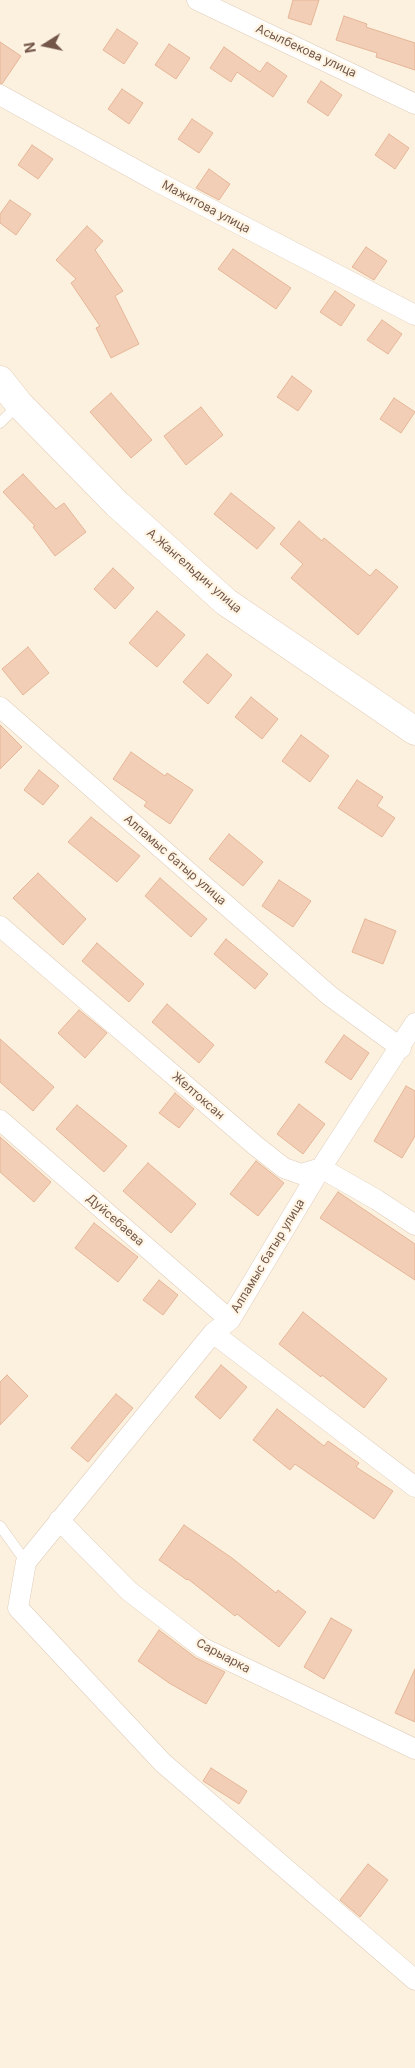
<!DOCTYPE html>
<html>
<head>
<meta charset="utf-8">
<style>
	body { margin:0 }
	#map { position:relative; width:415px; height:2068px; overflow:hidden; background:#fcf1df; font-family:Inter,sans-serif }
	canvas { display:block }
	.north { position:absolute; left:20px; top:20px; width:50px; height:50px; -webkit-text-stroke:4px #fff5e5; paint-order:stroke; rotate:260deg; font-size:14px; font-weight:700; line-height:20px; text-align:center; color:#735647 }
	.north::after { content:''; display:block; margin:auto; width:18px; height:22px; background:#735647; clip-path:polygon(50% 0,100% 100%,50% 72%,0 100%) }
</style>
</head>
<body>
<div id="map">
<canvas width="415" height="2068"></canvas>
<div class="north">N</div>
</div>
<script>
const ctx = document.querySelector('canvas').getContext('2d');
ctx.lineJoin = 'round';
function fill(path, color) { ctx.fillStyle = color; ctx.fill(path, 'evenodd'); }
const toPath = rows => new Path2D(rows.map(r => 'M' + r).join(''));
function strokePath(path, color, width, dash) { ctx.strokeStyle = color; ctx.lineWidth = width; ctx.lineCap = dash ? 'butt' : 'round'; ctx.setLineDash(dash || []); ctx.stroke(path); }
function label(font, color, halo, rows, align = 'center') {
  ctx.font = font + ' Inter,sans-serif'; ctx.lineWidth = 4.5; ctx.setLineDash([]); ctx.textBaseline = 'middle'; ctx.strokeStyle = halo; ctx.fillStyle = color; for (const [text, x, y, turn = 0] of rows) {
    ctx.save(); ctx.translate(x, y); ctx.rotate((+turn || 0) * Math.PI / 180); ctx.textAlign = isNaN(turn) ? turn : align; if (halo) ctx.strokeText(text, 0, 0); ctx.fillText(text, 0, 0); ctx.restore();
  }
}
const building = toPath([
	[293,0,319,0,311,25,288,18,293,0],
	[344,16,367,24,366,27,415,43,415,70,376,57,377,53,336,40,344,16],
	[117,29,138,43,124,64,103,50,117,29],
	[0,42,21,56,2,84,0,83,0,42],
	[169,44,190,58,176,79,155,65,169,44],
	[224,47,260,72,267,62,287,76,273,97,237,72,231,82,210,68,224,47],
	[321,81,342,95,328,116,307,102,321,81],
	[122,89,143,103,129,124,108,109,122,89],
	[192,119,213,133,199,153,178,139,192,119],
	[389,134,409,148,395,169,375,155,389,134],
	[32,145,53,159,38,179,18,165,32,145],
	[209,169,230,184,219,200,196,188,209,169],
	[10,200,31,214,16,235,0,223,0,214,10,200],
	[87,226,103,241,95,250,123,291,115,296,139,344,111,358,96,328,100,326,71,283,76,279,56,260,87,226],
	[366,247,387,261,374,280,352,267,366,247],
	[233,249,291,288,276,309,218,269,233,249],
	[335,291,355,305,341,326,320,312,335,291],
	[382,320,402,334,388,354,367,340,382,320],
	[292,376,312,391,298,411,277,397,292,376],
	[111,393,152,440,131,458,90,412,111,393],
	[394,398,415,412,401,433,380,419,394,398],
	[201,407,223,435,186,465,164,436,201,407],
	[23,474,56,509,64,503,86,532,55,556,33,527,35,526,3,492,23,474],
	[231,493,275,528,257,549,214,514,231,493],
	[299,521,322,541,324,538,370,576,376,569,398,587,358,635,291,578,303,564,280,544,299,521],
	[113,568,134,588,115,609,94,589,113,568],
	[157,611,185,635,157,667,129,643,157,611],
	[28,647,49,673,23,695,2,669,28,647],
	[207,654,232,675,208,704,183,682,207,654],
	[251,697,278,719,262,739,235,717,251,697],
	[0,725,22,747,0,769,0,725],
	[301,735,329,756,310,782,282,761,301,735],
	[131,752,165,776,167,773,193,790,170,824,144,806,147,802,113,779,131,752],
	[39,770,59,786,43,805,24,790,39,770],
	[357,780,383,797,377,806,395,818,382,837,338,808,357,780],
	[91,817,140,856,117,882,68,842,91,817],
	[229,834,263,862,243,886,209,859,229,834],
	[38,873,86,919,63,945,13,898,38,873],
	[160,878,207,919,191,937,145,896,160,878],
	[279,880,311,901,293,927,262,906,279,880],
	[365,919,396,931,383,964,352,952,365,919],
	[226,939,268,974,255,989,214,954,226,939],
	[97,943,144,984,129,1002,82,961,97,943],
	[167,1004,214,1045,199,1063,152,1022,167,1004],
	[79,1010,107,1033,85,1058,58,1033,79,1010],
	[344,1035,369,1053,351,1080,325,1062,344,1035],
	[0,1039,54,1087,33,1111,0,1082,0,1039],
	[406,1086,415,1091,415,1136,402,1158,374,1141,406,1086],
	[175,1093,194,1109,179,1128,159,1113,175,1093],
	[299,1104,325,1124,303,1154,277,1134,299,1104],
	[77,1105,127,1146,104,1172,56,1129,77,1105],
	[0,1137,51,1182,34,1202,0,1172,0,1137],
	[256,1161,284,1183,258,1216,230,1194,256,1161],
	[148,1163,196,1204,171,1233,123,1191,148,1163],
	[338,1192,415,1244,415,1280,320,1218,338,1192],
	[94,1223,138,1257,118,1282,75,1248,94,1223],
	[159,1280,178,1295,163,1315,143,1300,159,1280],
	[303,1312,387,1379,364,1408,322,1375,321,1377,279,1344,303,1312],
	[221,1365,247,1387,220,1419,195,1397,221,1365],
	[7,1375,28,1396,0,1425,0,1382,7,1375],
	[116,1394,133,1408,88,1462,71,1448,116,1394],
	[277,1409,324,1446,328,1441,359,1463,356,1467,393,1491,374,1519,295,1464,290,1470,253,1440,277,1409],
	[184,1525,232,1558,276,1593,278,1590,306,1612,279,1647,237,1614,235,1616,188,1579,187,1580,159,1560,184,1525],
	[331,1618,352,1630,324,1679,304,1667,331,1618],
	[159,1630,196,1658,225,1672,206,1704,169,1683,138,1661,159,1630],
	[415,1669,415,1722,395,1713,415,1669],
	[211,1768,247,1791,239,1804,203,1781,211,1768],
	[368,1864,388,1880,360,1917,340,1900,368,1864]
]);
fill(building, '#f2ceb6');
strokePath(building, '#e5b597', 1);
const lane = toPath([
	[0,423,19,404],
	[0,1526,26,1562]
]);
const street = toPath([
	[197,0,415,104],
	[0,95,156,181,415,315],
	[0,707,330,996,401,1048],
	[0,926,256,1146,284,1168,301,1174,321,1168,377,1200,415,1225],
	[415,1023,321,1168,230,1320,213,1333,26,1562,18,1608,163,1763,415,1980],
	[0,1120,230,1320],
	[213,1333,415,1487],
	[59,1520,129,1591,203,1648,415,1749]
]);
const secondary = toPath([
	[0,380,19,404,117,504,226,602,415,731]
]);
strokePath(lane, '#e0cdbb', 11);
strokePath(street, '#e0cdbb', 21);
strokePath(secondary, '#e5ceb9', 29);
strokePath(lane, '#fff', 10);
strokePath(street, '#fff', 20);
strokePath(secondary, '#fff', 28);
label('12px', '#735647', '#fff5e5', [
	["Асылбекова улица",306,51,25],
	["Мажитова улица",206,207,28],
	["А.Жангельдин улица",194,571,41],
	["Алпамыс батыр улица",175,860,41],
	["Желтоксан",198,1096,41],
	["Дуйсебаева",115,1220,41],
	["Алпамыс батыр улица",268,1256,-59],
	["Сарыарка",223,1656,28]
]);
</script>
</body>
</html>
